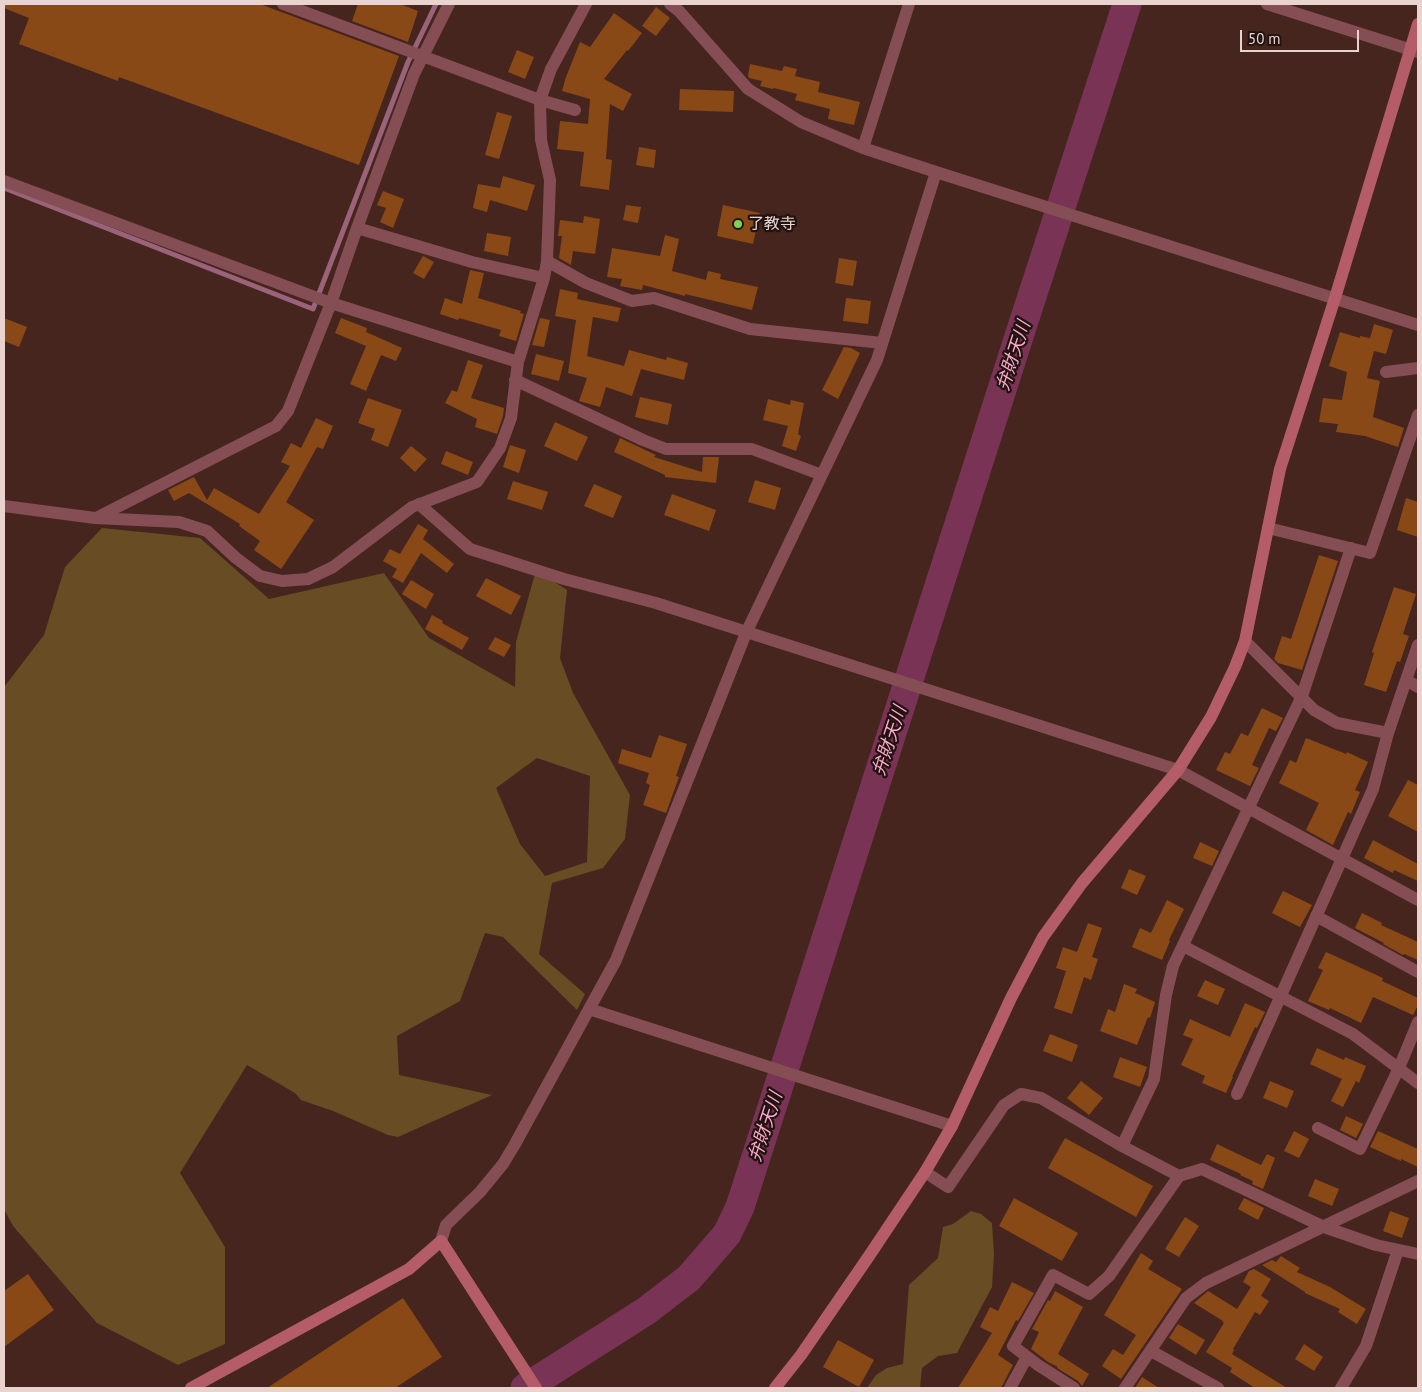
<!DOCTYPE html>
<html>
<head>
<meta charset="utf-8">
<style>
	body { margin:0 }
	#map { position:relative; width:1422px; height:1392px; overflow:hidden; background:#45251e; font-family:"PT Sans",sans-serif }
	canvas { display:block }
	.frame { position:absolute; inset:0; border:5px solid #e9d3ce; pointer-events:none }
	.scale { position:absolute; left:1240px; top:30px; width:119px; height:22px; box-sizing:border-box; border:2px solid #e9d3ce; border-top:0; padding-left:6px; font-size:15px; line-height:18px; white-space:nowrap; color:#e9d3ce; -webkit-text-stroke:4px #211310; paint-order:stroke }
</style>
</head>
<body>
<div id="map">
<canvas width="1422" height="1392"></canvas>
<div class="frame"></div>
<div class="scale">50 m</div>
</div>
<script>
const ctx = document.querySelector('canvas').getContext('2d');
ctx.lineJoin = 'round';
function fill(path, color) { ctx.fillStyle = color; ctx.fill(path, 'evenodd'); }
const toPath = rows => new Path2D(rows.map(r => 'M' + r).join(''));
function strokePath(path, color, width, dash) { ctx.strokeStyle = color; ctx.lineWidth = width; ctx.lineCap = dash ? 'butt' : 'round'; ctx.setLineDash(dash || []); ctx.stroke(path); }
function label(font, color, halo, rows, align = 'center') {
  ctx.font = font + ' "PT Sans","Noto Sans JP",sans-serif'; ctx.lineWidth = 4.5; ctx.setLineDash([]); ctx.textBaseline = 'middle'; ctx.strokeStyle = halo; ctx.fillStyle = color; for (const [text, x, y, turn = 0] of rows) {
    ctx.save(); ctx.translate(x, y); ctx.rotate((+turn || 0) * Math.PI / 180); ctx.textAlign = isNaN(turn) ? turn : align; if (halo) ctx.strokeText(text, 0, 0); ctx.fillText(text, 0, 0); ctx.restore();
  }
}
fill(toPath([
	[102,528,200,538,269,599,384,573,429,638,515,687,516,642,536,570,567,590,560,658,573,693,630,795,625,839,603,868,552,883,539,954,585,994,577,1010,503,937,485,933,460,1001,397,1036,399,1075,492,1095,398,1137,388,1135,333,1111,301,1100,295,1093,247,1065,180,1173,225,1247,225,1344,178,1365,97,1323,13,1226,4,1209,4,687,44,635,65,567],
	[537,758,590,776,587,862,545,876,520,844,496,788],
	[971,1211,981,1214,992,1223,994,1255,992,1287,957,1353,938,1356,922,1368,920,1388,867,1388,876,1375,887,1368,903,1364,909,1285,938,1258,943,1227,953,1224]
]), '#684c24');
strokePath(toPath([
	[4,188,313,309,408,62,436,4]
]), '#9b6379', 5);
strokePath(toPath([
	[525,1388,646,1311,689,1278,727,1234,740,1207,1023,324,1127,4]
]), '#793355', 29);
fill(toPath([
	[4,4,260,4,399,56,359,165,119,77,118,81,19,44,29,18,4,8],
	[358,4,400,4,418,11,408,42,352,21],
	[656,7,670,18,656,36,642,26],
	[614,13,642,33,628,51,627,50,604,79,632,94,623,111,610,104,606,159,612,160,609,190,580,186,584,152,557,149,560,121,588,124,590,99,562,91,566,77,580,42,590,47],
	[517,50,534,57,525,79,508,72],
	[750,64,782,71,784,66,797,69,795,76,820,82,818,92,860,102,854,125,828,119,830,109,795,100,797,94,774,88,773,89,760,86,762,81,749,78,748,76],
	[680,89,734,91,733,112,679,110],
	[497,112,512,116,499,159,485,155],
	[639,147,656,150,654,168,636,165],
	[503,176,535,185,527,211,490,200,487,212,473,208,478,184,500,188],
	[383,191,404,199,393,228,380,222,386,208,377,205],
	[626,205,641,207,638,223,623,220],
	[723,205,760,213,753,244,717,236],
	[584,216,600,219,595,254,573,251,571,265,559,258,562,236,558,236,560,220,583,223],
	[487,233,511,237,508,256,484,251],
	[665,235,679,239,672,271,706,280,708,271,721,274,720,279,758,287,752,310,685,294,685,296,643,285,642,290,620,286,622,279,607,277,612,248,660,256],
	[423,256,434,262,424,279,413,273],
	[839,258,857,261,853,286,835,283],
	[470,270,484,273,478,298,521,311,520,313,524,314,516,341,499,336,501,330,459,318,458,320,440,314,445,298,462,304],
	[560,289,578,293,577,299,621,308,618,322,593,317,587,356,624,366,629,350,666,360,667,357,688,363,684,380,641,369,632,396,606,387,600,407,579,401,587,378,568,373,576,320,555,316],
	[846,298,871,301,868,324,843,321],
	[4,318,27,327,19,347,4,341],
	[341,318,367,328,366,332,402,348,396,361,381,355,366,391,350,384,366,346,335,333],
	[540,318,550,320,544,347,532,345],
	[1374,324,1393,330,1386,354,1374,351,1367,378,1380,381,1373,417,1404,428,1398,447,1365,436,1336,432,1338,424,1319,422,1323,398,1342,400,1347,372,1329,366,1340,332,1360,338,1360,336,1370,338],
	[844,347,851,348,860,353,838,399,822,390],
	[536,354,564,361,559,381,531,374],
	[468,360,483,365,471,398,504,408,503,416,497,434,475,427,477,419,445,403,452,390,457,392],
	[640,397,672,404,668,425,635,417],
	[368,398,402,410,388,447,371,440,375,429,358,423],
	[768,399,790,405,791,400,804,403,798,434,801,436,796,451,782,446,788,426,763,420],
	[316,418,333,426,323,449,317,447,295,487,286,502,314,520,281,569,254,550,260,541,239,526,240,524,189,493,174,501,168,490,194,477,207,500,214,488,259,514,290,466,281,462,291,443,301,448],
	[555,422,588,437,577,461,544,446],
	[620,438,656,455,654,457,702,472,703,457,719,457,716,483,665,477,665,475,614,452],
	[510,445,526,450,519,473,503,467],
	[411,446,427,459,415,472,400,458],
	[446,451,473,462,468,475,441,464],
	[755,480,781,488,775,510,748,502],
	[513,481,548,492,542,510,507,499],
	[594,484,622,496,613,518,584,506],
	[672,494,716,510,709,531,664,515],
	[1406,498,1418,502,1418,537,1397,530],
	[418,524,428,530,423,539,454,564,447,573,421,553,403,583,392,577,397,569,383,561,390,549,400,554],
	[1319,555,1338,561,1302,670,1278,663,1274,659,1282,636,1291,639],
	[486,578,521,596,511,615,476,596],
	[411,580,434,594,426,609,402,594],
	[1394,587,1416,594,1403,634,1409,636,1400,662,1397,661,1386,692,1364,685,1374,653,1372,652],
	[432,615,443,621,442,623,469,638,462,650,425,629],
	[495,637,511,645,504,657,488,649],
	[1262,708,1283,718,1276,731,1269,728,1252,765,1259,768,1250,786,1216,770,1225,752,1230,754,1241,733,1248,736],
	[659,735,687,744,676,776,679,777,666,813,643,805,650,785,646,783,649,773,618,763,622,749,651,758],
	[1306,738,1346,754,1347,752,1368,762,1355,790,1360,792,1351,814,1348,812,1333,845,1306,830,1319,803,1279,783,1290,760,1296,763],
	[1408,780,1418,785,1418,832,1388,816],
	[1373,840,1418,864,1418,881,1394,870,1393,873,1364,858],
	[1200,842,1219,851,1212,866,1193,858],
	[1129,869,1146,876,1137,895,1121,888],
	[1283,891,1312,905,1300,927,1272,913],
	[1167,900,1184,909,1169,940,1170,941,1162,960,1132,947,1140,928,1151,933],
	[1362,913,1382,923,1381,925,1418,942,1418,960,1404,954,1403,955,1383,944,1384,943,1355,928],
	[1088,923,1102,928,1092,957,1098,959,1091,980,1084,977,1072,1014,1054,1008,1066,971,1056,968,1063,947,1077,952],
	[1326,952,1383,978,1382,981,1418,998,1418,1005,1413,1015,1373,997,1361,1023,1330,1008,1329,1010,1308,1001,1323,970,1318,968],
	[1205,980,1225,989,1218,1005,1197,996],
	[1124,984,1137,989,1135,993,1155,1002,1150,1018,1148,1017,1137,1045,1100,1031,1108,1009,1115,1012],
	[1245,1003,1265,1012,1257,1028,1255,1027,1232,1077,1233,1077,1226,1093,1202,1083,1205,1076,1181,1065,1193,1039,1183,1035,1190,1019,1230,1037],
	[1050,1034,1078,1045,1072,1062,1043,1051],
	[1317,1048,1344,1060,1345,1057,1366,1066,1359,1083,1356,1081,1343,1107,1331,1101,1342,1079,1310,1064],
	[1120,1057,1147,1067,1140,1087,1113,1077],
	[1081,1081,1103,1098,1089,1115,1067,1098],
	[1270,1081,1294,1091,1287,1108,1263,1098],
	[1346,1116,1363,1124,1356,1138,1340,1130],
	[1294,1131,1309,1139,1299,1158,1284,1151],
	[1378,1131,1418,1149,1418,1167,1401,1159,1401,1161,1370,1147],
	[1065,1138,1153,1186,1136,1217,1048,1168],
	[1217,1144,1261,1165,1267,1154,1275,1158,1263,1189,1252,1184,1253,1181,1240,1175,1241,1174,1210,1160],
	[1315,1179,1339,1189,1332,1206,1308,1196],
	[1014,1198,1078,1233,1062,1261,999,1226],
	[1244,1198,1264,1208,1258,1220,1238,1209],
	[1390,1211,1409,1218,1402,1238,1383,1231],
	[1185,1217,1199,1226,1179,1257,1165,1249],
	[1141,1253,1153,1261,1148,1269,1182,1289,1121,1379,1102,1366,1113,1349,1123,1355,1136,1335,1104,1315],
	[1281,1256,1300,1268,1297,1272,1330,1287,1366,1309,1357,1324,1338,1312,1340,1309,1305,1293,1305,1292,1262,1265,1272,1260,1276,1262],
	[1254,1269,1271,1279,1261,1296,1269,1301,1260,1315,1255,1312,1233,1349,1234,1350,1232,1354,1287,1388,1255,1388,1230,1372,1232,1368,1206,1352,1224,1323,1222,1322,1223,1321,1194,1303,1208,1291,1237,1309,1251,1287,1243,1282,1249,1271],
	[28,1274,54,1310,4,1347,4,1291],
	[1012,1282,1034,1293,1018,1321,1016,1320,998,1355,1013,1365,1001,1388,958,1388,992,1333,980,1327,990,1307,998,1311],
	[1055,1291,1083,1307,1058,1354,1089,1374,1082,1386,1078,1381,1057,1368,1058,1367,1048,1362,1031,1349,1039,1332,1032,1329,1048,1300,1050,1301],
	[403,1298,442,1357,395,1388,267,1388],
	[1178,1324,1205,1340,1196,1355,1169,1338],
	[838,1340,874,1360,859,1387,823,1367],
	[1304,1344,1323,1357,1314,1371,1295,1359],
	[1142,1377,1159,1388,1135,1388]
]), '#894917');
strokePath(toPath([
	[283,4,540,100,575,110],
	[670,4,679,11,748,89,801,122,863,148,936,172,1418,325],
	[1267,4,1418,52],
	[863,148,909,4],
	[4,181,331,303,518,362],
	[357,228,472,262,544,278],
	[547,261,586,283,632,301,654,298,750,329,882,343],
	[1386,372,1418,368],
	[515,380,643,440,666,449,752,449,822,475],
	[419,504,470,549,564,579,656,603,1178,770,1418,900],
	[4,506,95,518,179,522,207,531,236,558,260,576,282,581,308,579,333,567,412,507,477,482,500,448,511,418,518,362,544,278,547,261,550,180,541,140,540,100,551,69,586,4],
	[96,518,276,426,288,411,331,303,357,228,414,74,449,4],
	[1268,528,1370,553,1418,415],
	[1245,641,1314,710,1337,723,1388,733],
	[1406,680,1418,687],
	[1316,916,1418,972],
	[1183,946,1353,1034,1418,1083],
	[589,1009,952,1126],
	[1237,1094,1373,789,1388,733,1418,645],
	[1318,1128,1360,1149,1399,1068,1418,1022],
	[1122,1146,1154,1079,1166,995,1173,966,1302,696,1351,548],
	[925,1172,948,1187,1004,1105,1021,1094,1041,1098,1122,1146,1179,1176,1202,1169,1324,1227,1376,1245,1418,1254],
	[441,1241,446,1225,480,1192,503,1164,515,1144,616,960,746,633,877,360,936,172],
	[1151,1351,1218,1388],
	[1010,1388,1027,1357],
	[1074,1388,1038,1365,1013,1346,1053,1275,1089,1294,1109,1276,1179,1176],
	[1125,1388,1186,1298,1206,1283,1418,1181],
	[1341,1388,1366,1346,1398,1250]
]), '#854e55', 12);
strokePath(toPath([
	[191,1388,409,1269,441,1241,536,1388],
	[775,1388,801,1355,869,1256,925,1172,952,1126,1011,998,1043,937,1082,883,1178,770,1211,717,1235,667,1245,641,1280,469,1335,298,1418,24]
]), '#b45d69', 12);
for (const [x, y, r, color] of [
	[738,224,5,"#7ed153"]
]) { const dot = new Path2D(); dot.arc(x, y, r, 0, 2 * Math.PI); ctx.fillStyle = color; ctx.fill(dot); strokePath(dot, '#211310', 2); }
label('16px', '#e9d3ce', '#211310', [
	["了教寺",748,224]
], 'left');
label('italic 18px', '#fda8ce', '#211310', [
	["弁財天川",1014,356,-72],
	["弁財天川",890,741,-72],
	["弁財天川",766,1127,-72]
]);
</script>
</body>
</html>
